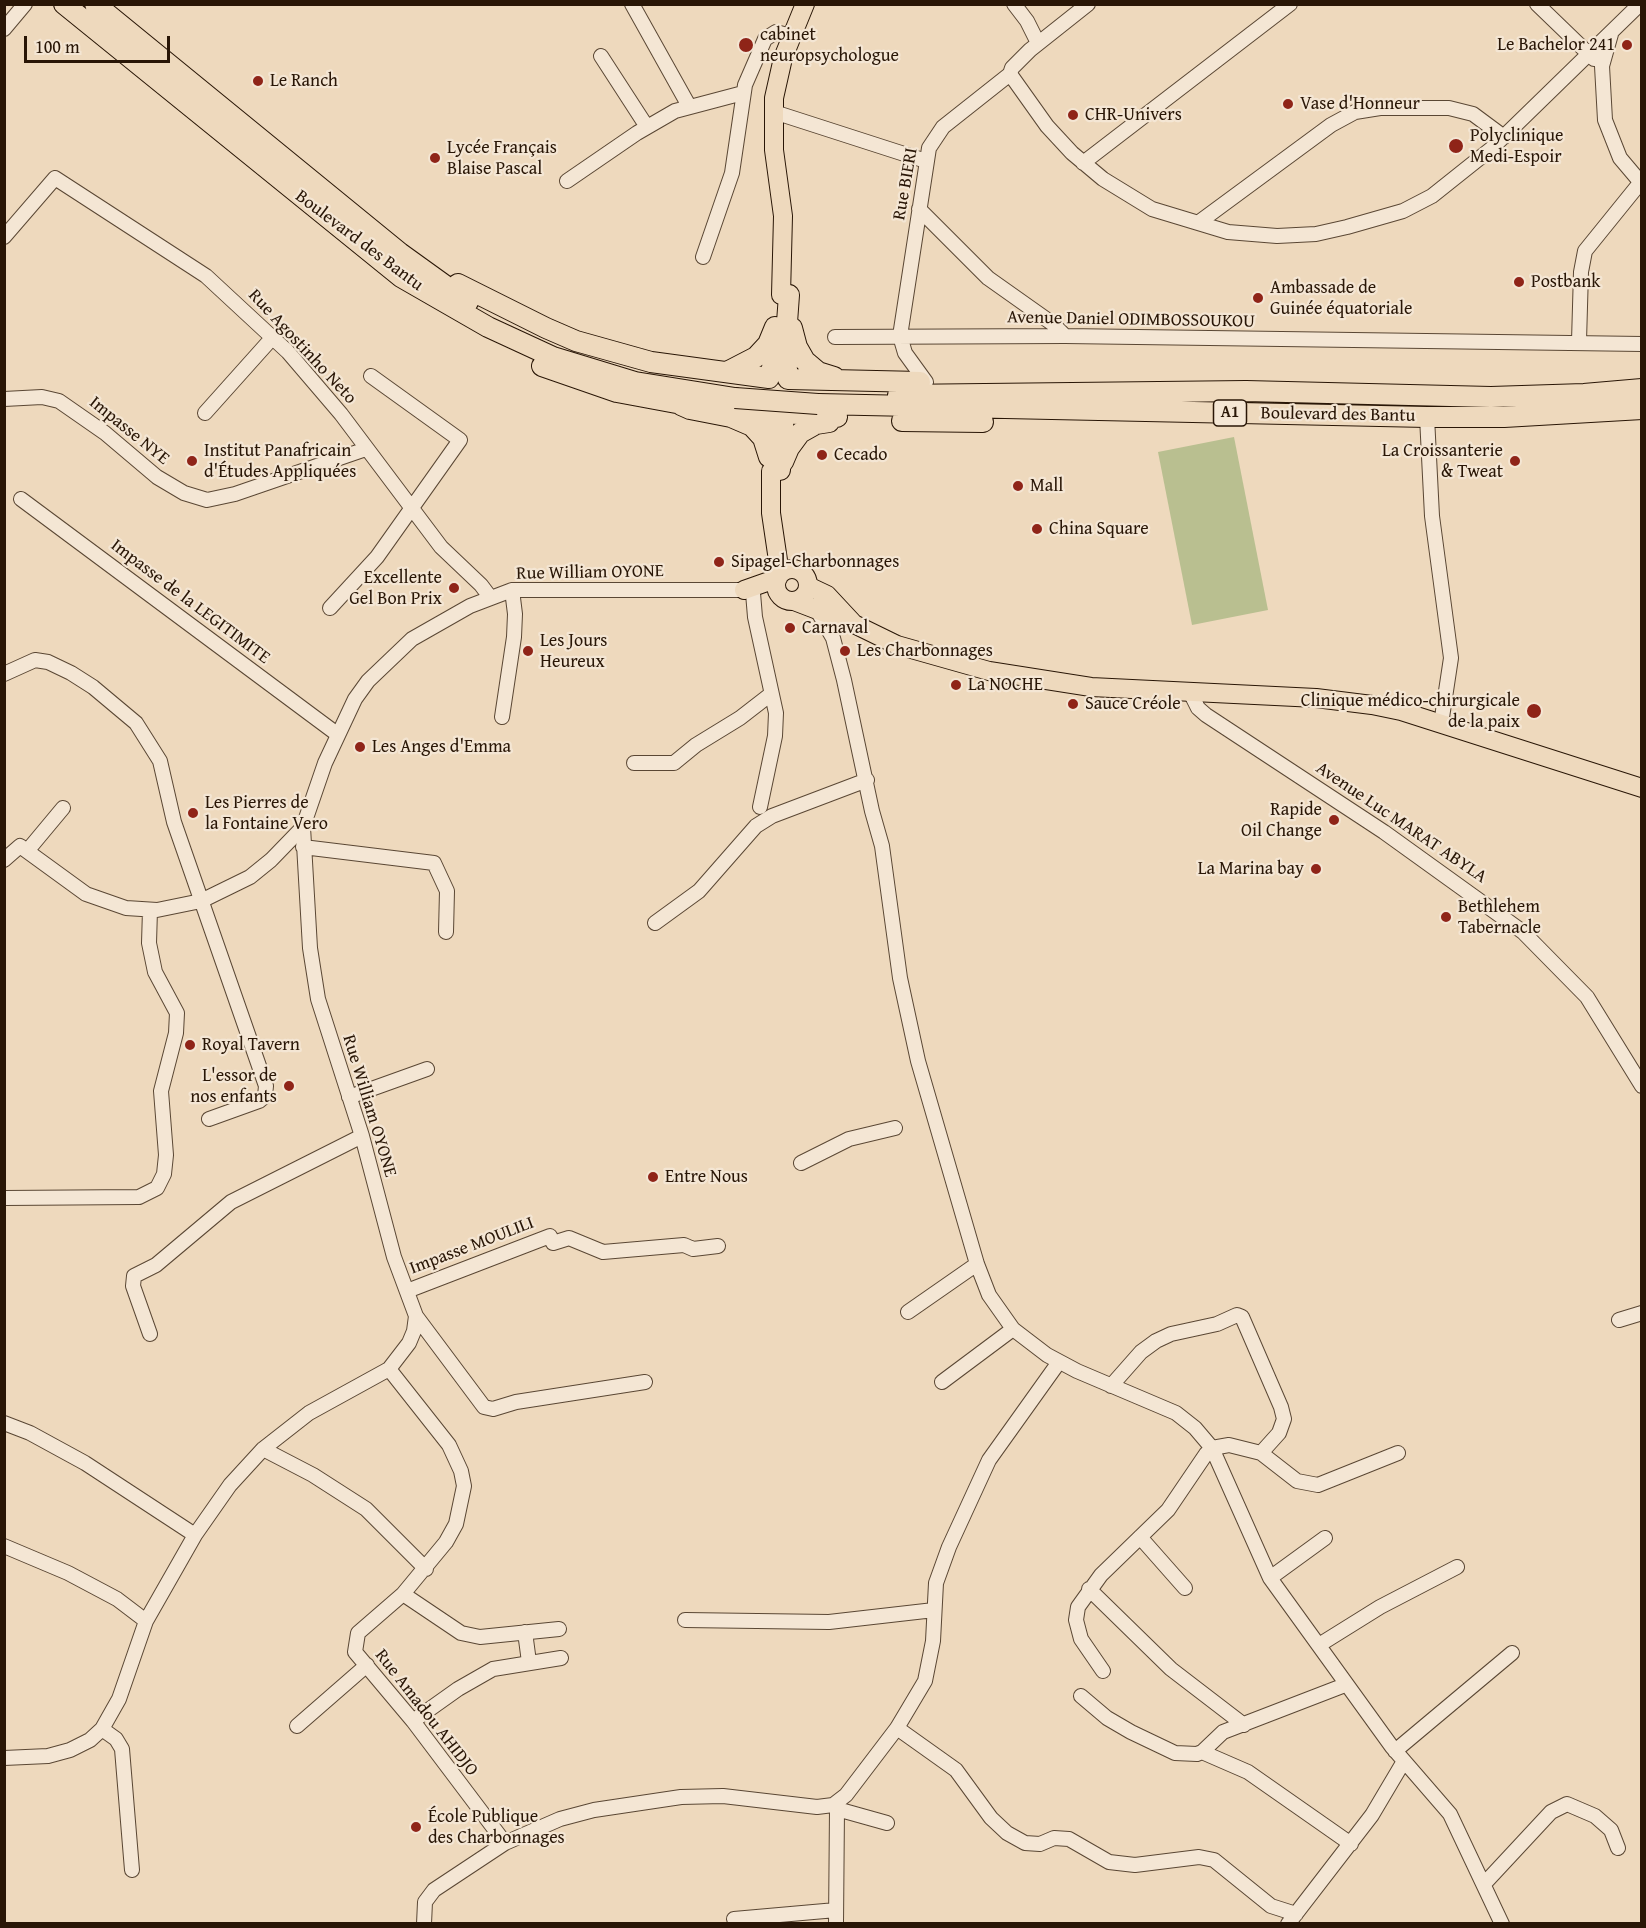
<!DOCTYPE html>
<html>
<head>
<meta charset="utf-8">
<style>
	body { margin:0 }
	#map { position:relative; width:1646px; height:1928px; overflow:hidden; background:#eed9bd; font-family:"Gentium Book Plus",serif }
	canvas { display:block }
	.frame { position:absolute; inset:0; border:6px solid #291606; pointer-events:none }
	.scale { position:absolute; left:24px; top:36px; width:146px; height:27px; box-sizing:border-box; border:3px solid #291606; border-top:0; padding-left:8px; font-size:18px; line-height:21px; white-space:nowrap; color:#291606; -webkit-text-stroke:4px #f4e6d4; paint-order:stroke }
</style>
</head>
<body>
<div id="map">
<canvas width="1646" height="1928"></canvas>
<div class="frame"></div>
<div class="scale">100 m</div>
</div>
<script>
const ctx = document.querySelector('canvas').getContext('2d');
ctx.lineJoin = 'round';
function fill(path, color) { ctx.fillStyle = color; ctx.fill(path, 'evenodd'); }
const toPath = rows => new Path2D(rows.map(r => 'M' + r).join(''));
function strokePath(path, color, width, dash) { ctx.strokeStyle = color; ctx.lineWidth = width; ctx.lineCap = dash ? 'butt' : 'round'; ctx.setLineDash(dash || []); ctx.stroke(path); }
function label(font, color, halo, rows, align = 'center') {
  ctx.font = font + ' "Gentium Book Plus",serif'; ctx.lineWidth = 4.5; ctx.setLineDash([]); ctx.textBaseline = 'middle'; ctx.strokeStyle = halo; ctx.fillStyle = color; for (const [text, x, y, turn = 0] of rows) {
    ctx.save(); ctx.translate(x, y); ctx.rotate((+turn || 0) * Math.PI / 180); ctx.textAlign = isNaN(turn) ? turn : align; if (halo) ctx.strokeText(text, 0, 0); ctx.fillText(text, 0, 0); ctx.restore();
  }
}
fill(toPath([
	[1234,437,1268,610,1192,625,1158,452]
]), '#b9bf90');
const minor = toPath([
	[632,4,689,106],
	[1014,4,1027,21,1038,43],
	[1088,4,1030,50,1012,68,1010,74,1047,126,1072,153,1103,179,1152,209,1228,232,1277,236,1316,234,1347,227,1403,211,1432,196,1491,149,1640,4],
	[1537,4,1594,59],
	[4,29,25,4],
	[1611,34,1602,66,1605,120,1620,158,1642,184],
	[601,56,647,127],
	[774,112,926,161],
	[1083,163,1290,4],
	[567,181,637,133,675,111,743,93],
	[919,209,988,278,1053,324,1065,336],
	[1198,223,1331,125,1355,112,1380,108,1449,108,1473,114,1504,137],
	[4,237,55,178,206,276,288,352,341,414,441,547,481,585,490,597],
	[703,257,732,173,745,85,765,39,776,32,791,36],
	[835,337,1065,336,1642,344],
	[1579,341,1581,272,1585,251,1640,183],
	[926,382,905,353,900,336,929,148,943,127,1010,74],
	[4,399,42,397,59,401,105,433,157,477,184,493,207,500,235,494,366,449],
	[205,413,273,337],
	[1427,417,1432,516,1451,658,1441,724],
	[21,499,337,734],
	[753,593,755,617,776,713,775,736,760,807],
	[330,608,377,557,460,440,371,376],
	[818,612,833,638,844,680,872,811,882,846,900,978,918,1061,977,1264,989,1295,1013,1329,1047,1355,1077,1371,1176,1413,1195,1428,1212,1448,1270,1578,1392,1747,1450,1814,1502,1924],
	[4,674,35,660,48,662,71,673,93,687,136,723,160,761,174,822,266,1086,265,1096,259,1101,209,1119],
	[1190,692,1198,708,1206,715,1384,832,1523,932,1587,997,1642,1086],
	[502,717,514,637,515,614,512,590],
	[634,763,674,763,696,745,740,718,771,694],
	[303,847,434,863,447,891,446,932],
	[28,850,63,808],
	[4,860,20,846,86,894,126,908,157,910,201,901,250,877,271,860,303,827],
	[655,923,699,891,756,826,772,816,867,780],
	[349,1097,427,1069],
	[801,1163,849,1139,895,1128],
	[4,1198,139,1197,157,1188,164,1174,166,1155,161,1091,176,1033,177,1013,155,972,149,943,150,910],
	[407,1291,550,1236,553,1243,569,1238,603,1252,684,1245,693,1249,718,1246],
	[908,1312,977,1264],
	[416,1316,484,1407,493,1409,516,1402,645,1382],
	[1619,1320,1642,1313],
	[150,1334,133,1286,134,1276,156,1265,231,1202,362,1136],
	[389,1369,449,1445,461,1471,464,1486,456,1524,446,1542,403,1594,358,1633,355,1652,413,1721,505,1843],
	[942,1382,1013,1329],
	[1111,1386,1141,1352,1156,1341,1171,1334,1217,1324,1237,1315,1242,1317,1281,1407,1284,1419,1279,1433,1261,1453],
	[4,1423,30,1433,85,1463,195,1535],
	[263,1449,313,1475,366,1509,426,1569],
	[1140,1537,1185,1588],
	[4,1546,68,1573,117,1599,146,1621],
	[1270,1578,1325,1538],
	[1089,1589,1171,1669,1244,1725],
	[403,1594,461,1633,480,1637,559,1629],
	[685,1620,829,1622,934,1610],
	[525,1632,529,1662],
	[1319,1645,1380,1607,1457,1567],
	[1103,1671,1081,1639,1076,1620,1078,1607,1101,1575,1168,1510,1206,1454,1212,1448,1229,1445,1261,1453,1297,1481,1318,1485,1398,1453],
	[1081,1696,1107,1718,1131,1732,1175,1753,1197,1754,1202,1752,1223,1732,1345,1685],
	[413,1721,458,1689,493,1669,561,1658],
	[297,1726,367,1665],
	[897,1728,956,1770,991,1818,1007,1833,1025,1843,1040,1844,1054,1838,1069,1839,1109,1862,1135,1865,1199,1857,1214,1860,1271,1906,1296,1914],
	[102,1729,116,1739,122,1749,132,1870],
	[1395,1751,1512,1653],
	[1202,1752,1248,1772,1351,1844],
	[4,1758,48,1756,70,1750,90,1740,102,1729,119,1699,146,1621,195,1535,230,1485,263,1449,309,1413,389,1369,409,1343,414,1331,416,1316,394,1257,362,1136,318,999,310,948,303,827,325,763,355,699,368,681,412,639,470,606,512,590,744,590],
	[833,1805,837,1809,836,1924],
	[837,1809,887,1823],
	[1484,1884,1551,1812,1567,1804,1595,1816,1611,1830,1618,1848],
	[734,1919,836,1910],
	[424,1924,425,1902,434,1890,505,1843,560,1819,594,1810,681,1797,723,1796,817,1807,833,1805,846,1795,897,1728,925,1681,933,1641,936,1583,949,1547,989,1460,1059,1362],
	[1288,1924,1372,1815,1404,1761]
]);
const major = toPath([
	[781,295,783,216,774,150,774,98,783,58,805,4],
	[771,471,771,513,780,574],
	'776 585a16 16 0 1 1 32 0a16 16 0 1 1-32 0Z',
	[808,586,827,595,854,624],
	[744,590,778,578],
	[794,601,854,624,897,645,989,671,1091,687,1316,698,1372,705,1401,711,1642,788]
]);
const highway = toPath([
	[64,4,401,277,488,327,553,357,635,382,735,398],
	[95,4,400,253,468,302],
	[458,284,546,328,576,341,651,362,769,378,778,347],
	[789,295,785,350,788,379,920,382],
	[792,328,797,347,805,361,818,372,834,377],
	[542,366,617,392,687,405],
	[727,372,756,357,768,344,775,327],
	[898,395,1246,391,1491,397,1584,394,1642,389],
	[818,404,1427,417,1504,417,1642,409],
	[681,405,690,409,731,417,752,426,763,438,769,457],
	[716,408,770,413,773,441],
	[902,421,983,422],
	[783,462,789,448,800,433,816,424,829,422],
	[780,470,781,436,785,413,837,417]
]);
strokePath(minor, '#5a4734', 16);
strokePath(major, '#291606', 20);
strokePath(highway, '#291606', 22);
strokePath(minor, '#f4e6d4', 14);
strokePath(major, '#eed9bd', 18);
strokePath(highway, '#eed9bd', 20);
const highwayBridge = toPath([
	[735,398,818,404]
]);
strokePath(highwayBridge, '#291606', 22, []);
strokePath(highwayBridge, '#eed9bd', 20);
for (const [x, y, r, color] of [
	[746,45,8,"#8f2418"],
	[1627,45,6,"#8f2418"],
	[258,81,6,"#8f2418"],
	[1288,104,6,"#8f2418"],
	[1073,115,6,"#8f2418"],
	[1456,146,8,"#8f2418"],
	[435,158,6,"#8f2418"],
	[1519,282,6,"#8f2418"],
	[1258,298,6,"#8f2418"],
	[822,455,6,"#8f2418"],
	[192,461,6,"#8f2418"],
	[1515,461,6,"#8f2418"],
	[1018,486,6,"#8f2418"],
	[1037,529,6,"#8f2418"],
	[719,562,6,"#8f2418"],
	[454,588,6,"#8f2418"],
	[790,628,6,"#8f2418"],
	[528,651,6,"#8f2418"],
	[845,651,6,"#8f2418"],
	[956,685,6,"#8f2418"],
	[1073,704,6,"#8f2418"],
	[1534,711,8,"#8f2418"],
	[360,747,6,"#8f2418"],
	[193,813,6,"#8f2418"],
	[1334,820,6,"#8f2418"],
	[1316,869,6,"#8f2418"],
	[1446,917,6,"#8f2418"],
	[190,1045,6,"#8f2418"],
	[289,1086,6,"#8f2418"],
	[653,1177,6,"#8f2418"],
	[416,1827,6,"#8f2418"]
]) { const dot = new Path2D(); dot.arc(x, y, r, 0, 2 * Math.PI); ctx.fillStyle = color; ctx.fill(dot); strokePath(dot, '#f4e6d4', 2); }
for (const [x, y, w] of [
	[1230,413,33]
]) { const box = new Path2D(); box.roundRect(x - w / 2, y - 13, w, 26, 4.5); ctx.fillStyle = '#f4e6d4'; ctx.fill(box); strokePath(box, '#291606', 1.5); }
label('bold 16px', '#291606', null, [
	["A1",1230,413]
]);
label('18px', '#291606', '#f4e6d4', [
	["cabinet",760,35],
	["neuropsychologue",760,56],
	["Le Bachelor 241",1615,45,"right"],
	["Le Ranch",270,81],
	["Vase d'Honneur",1300,104],
	["CHR-Univers",1085,115],
	["Polyclinique",1470,136],
	["Medi-Espoir",1470,157],
	["Lycée Français",447,148],
	["Blaise Pascal",447,169],
	["Postbank",1531,282],
	["Ambassade de",1270,288],
	["Guinée équatoriale",1270,309],
	["Institut Panafricain",204,451],
	["d'Études Appliquées",204,472],
	["La Croissanterie",1503,451,"right"],
	["& Tweat",1503,472,"right"],
	["Cecado",834,455],
	["Mall",1030,486],
	["China Square",1049,529],
	["Sipagel-Charbonnages",731,562],
	["Excellente",442,578,"right"],
	["Gel Bon Prix",442,599,"right"],
	["Carnaval",802,628],
	["Les Jours",540,641],
	["Heureux",540,662],
	["Les Charbonnages",857,651],
	["La NOCHE",968,685],
	["Clinique médico-chirurgicale",1520,701,"right"],
	["de la paix",1520,722,"right"],
	["Sauce Créole",1085,704],
	["Les Anges d'Emma",372,747],
	["Les Pierres de",205,803],
	["la Fontaine Vero",205,824],
	["Rapide",1322,810,"right"],
	["Oil Change",1322,831,"right"],
	["La Marina bay",1304,869,"right"],
	["Bethlehem",1458,907],
	["Tabernacle",1458,928],
	["Royal Tavern",202,1045],
	["L'essor de",277,1076,"right"],
	["nos enfants",277,1097,"right"],
	["Entre Nous",665,1177],
	["École Publique",428,1817],
	["des Charbonnages",428,1838]
], 'left');
label('18px', '#291606', '#f4e6d4', [
	["Rue BIERI",906,184,-80],
	["Boulevard des Bantu",359,241,37],
	["Avenue Daniel ODIMBOSSOUKOU",1131,320,1],
	["Rue Agostinho Neto",302,347,47],
	["Boulevard des Bantu",1338,415,1],
	["Impasse NYE",129,431,39],
	["Rue William OYONE",590,573,-1],
	["Impasse de la LEGITIMITE",190,602,37],
	["Avenue Luc MARAT ABYLA",1401,823,34],
	["Rue William OYONE",369,1106,73],
	["Impasse MOULILI",472,1246,-21],
	["Rue Amadou AHIDJO",426,1713,52]
]);
</script>
</body>
</html>
